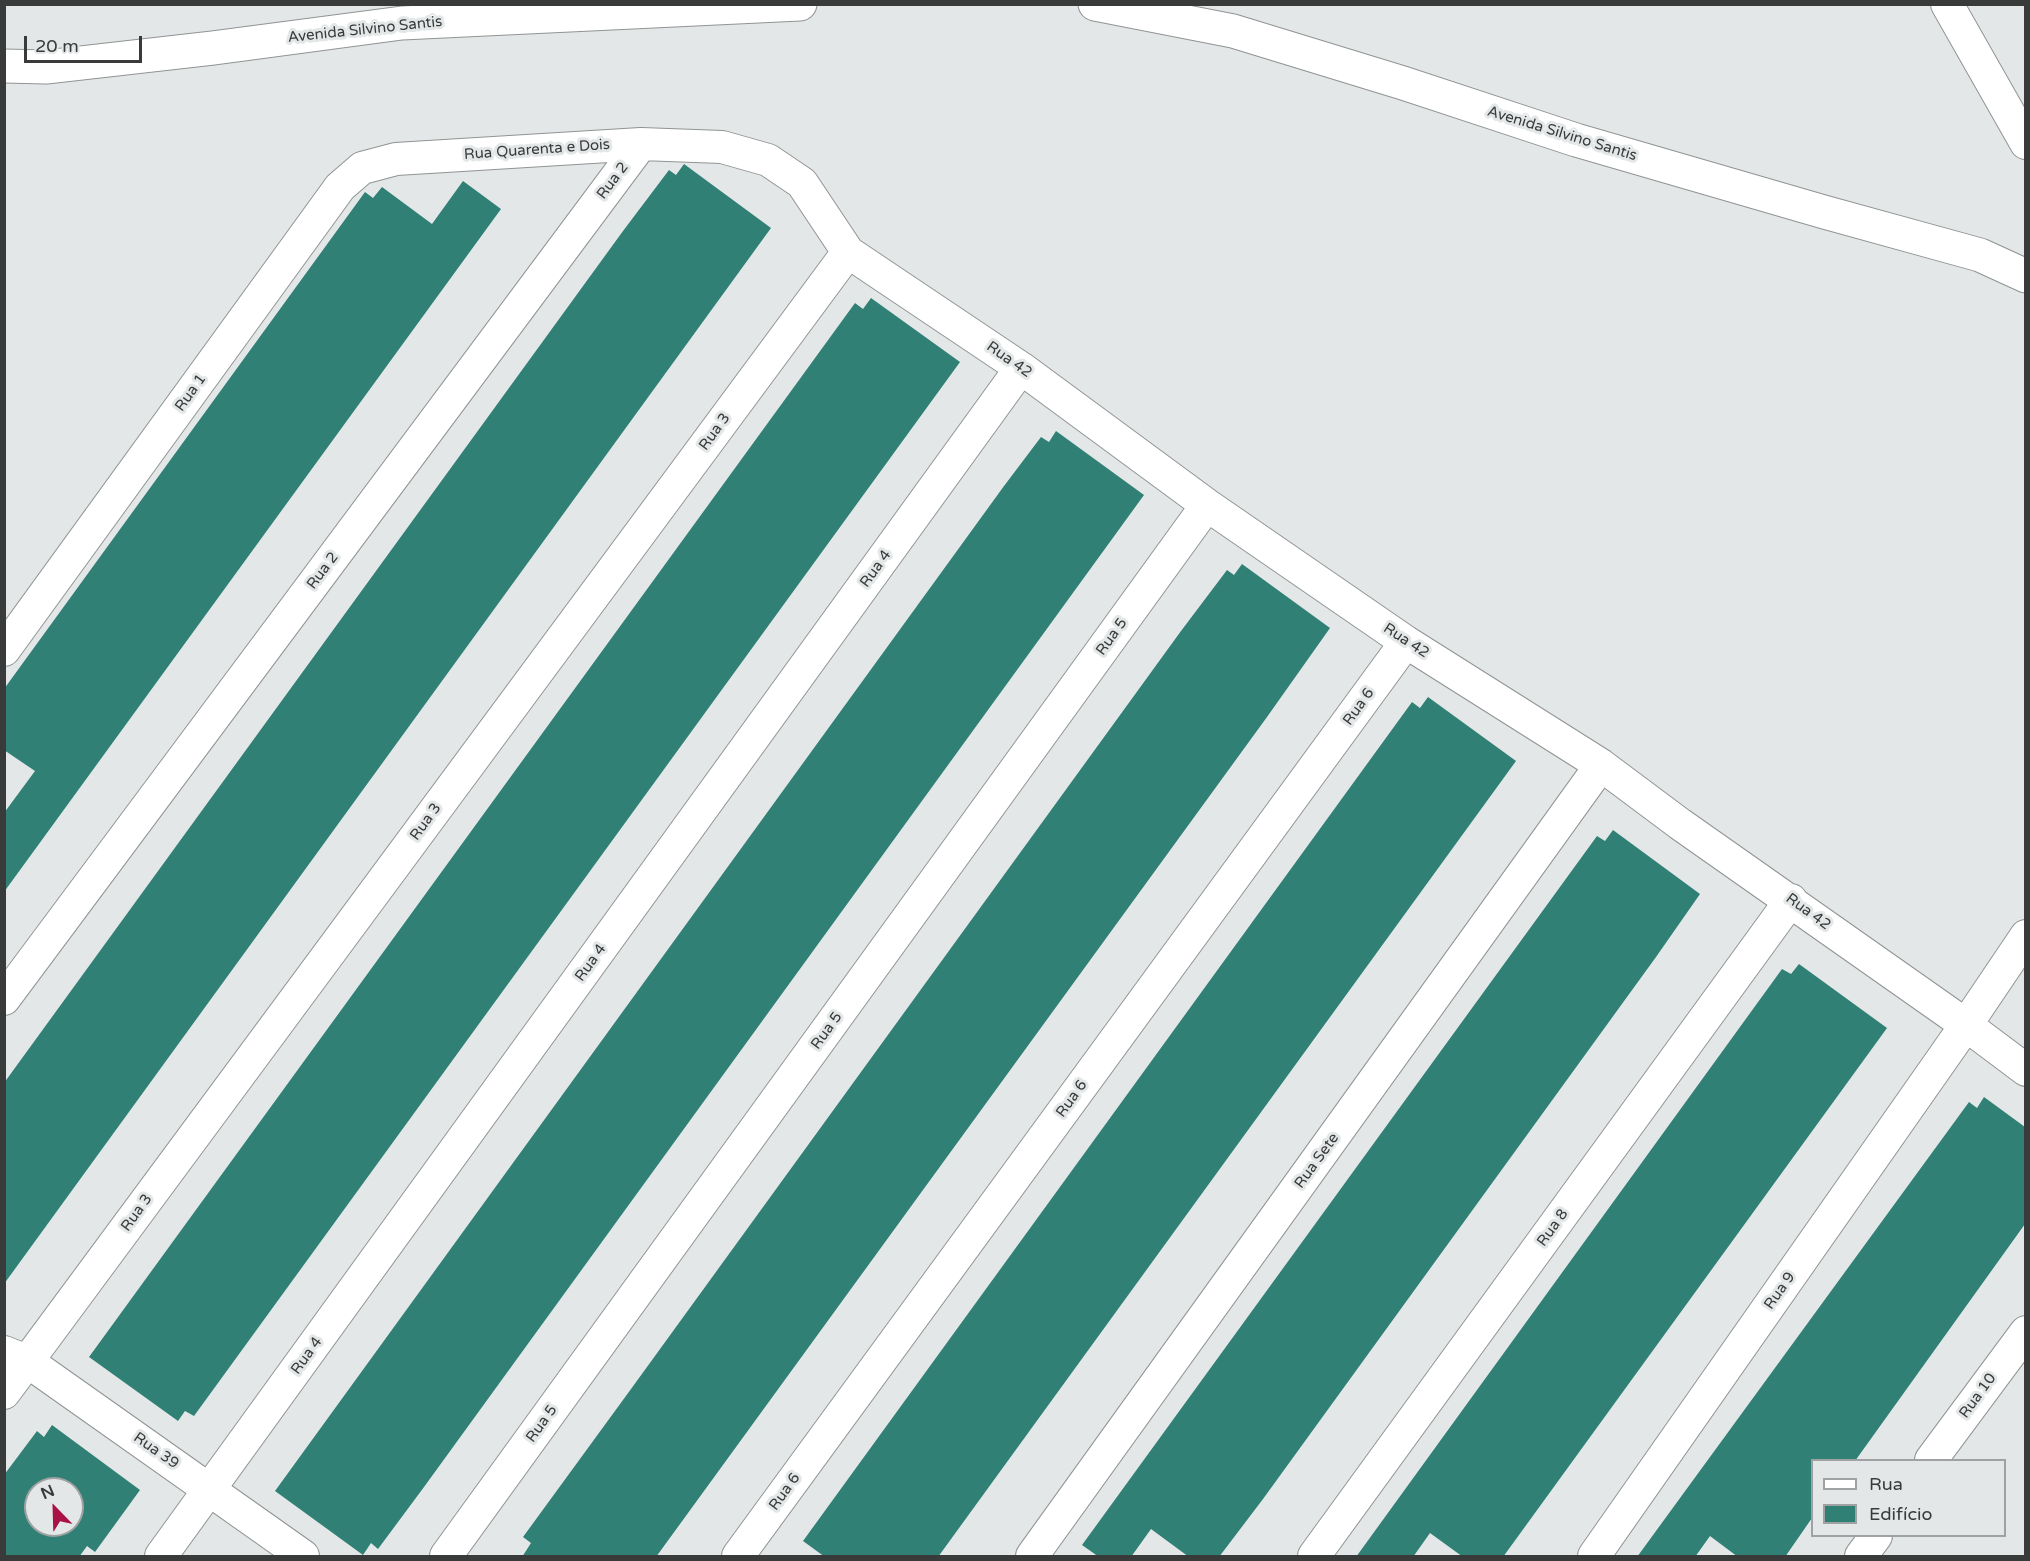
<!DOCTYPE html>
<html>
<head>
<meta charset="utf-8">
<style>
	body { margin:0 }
	#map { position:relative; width:2030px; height:1561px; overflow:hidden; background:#e3e7e7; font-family:"Varela Round",sans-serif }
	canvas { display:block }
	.frame { position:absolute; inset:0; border:6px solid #393b3a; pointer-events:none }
	.legend { position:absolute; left:1811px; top:1459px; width:195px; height:78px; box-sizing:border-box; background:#e3e7e7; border:2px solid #9fa2a2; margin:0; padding:8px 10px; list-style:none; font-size:18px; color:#393b3a }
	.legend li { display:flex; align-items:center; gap:12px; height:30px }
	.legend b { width:30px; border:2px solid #9fa2a2 }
	.north { position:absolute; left:24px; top:1477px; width:60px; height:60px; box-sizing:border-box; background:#e3e7e7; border:2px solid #9fa2a2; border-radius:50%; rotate:337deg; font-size:16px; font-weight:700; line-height:24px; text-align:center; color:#393b3a }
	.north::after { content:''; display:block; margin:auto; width:21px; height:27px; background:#a81244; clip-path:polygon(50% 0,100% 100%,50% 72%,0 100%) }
	.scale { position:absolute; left:24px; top:36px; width:118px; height:27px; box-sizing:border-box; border:3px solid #393b3a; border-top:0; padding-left:8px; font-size:18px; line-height:21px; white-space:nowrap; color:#393b3a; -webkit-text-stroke:4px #e3e7e7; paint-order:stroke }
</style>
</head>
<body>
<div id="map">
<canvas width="2030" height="1561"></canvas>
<div class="frame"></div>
<ul class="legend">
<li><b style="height:8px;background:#fff"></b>Rua</li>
<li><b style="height:16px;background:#308075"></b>Edifício</li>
</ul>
<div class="north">N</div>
<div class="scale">20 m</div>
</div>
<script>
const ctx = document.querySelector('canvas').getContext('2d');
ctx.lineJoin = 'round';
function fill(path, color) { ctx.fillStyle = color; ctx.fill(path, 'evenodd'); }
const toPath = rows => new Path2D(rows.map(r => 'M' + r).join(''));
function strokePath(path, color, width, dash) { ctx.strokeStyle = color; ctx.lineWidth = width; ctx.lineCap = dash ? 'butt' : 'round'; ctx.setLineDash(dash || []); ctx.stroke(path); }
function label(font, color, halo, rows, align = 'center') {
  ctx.font = font + ' "Varela Round",sans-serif'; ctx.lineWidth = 6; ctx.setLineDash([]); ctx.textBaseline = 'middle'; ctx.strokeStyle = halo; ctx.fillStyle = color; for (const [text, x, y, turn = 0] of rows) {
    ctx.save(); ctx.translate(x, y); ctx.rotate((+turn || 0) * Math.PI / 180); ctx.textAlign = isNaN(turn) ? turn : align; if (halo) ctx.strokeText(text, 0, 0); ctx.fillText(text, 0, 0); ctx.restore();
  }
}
fill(toPath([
	[684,164,771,228,4,1284,4,1083,623,231,669,170,676,175],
	[463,181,501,209,4,892,4,813,35,771,4,750,4,689,365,192,373,198,382,187,432,224],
	[871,298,960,362,194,1416,185,1411,178,1421,89,1357,855,303,863,309],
	[1056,431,1144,495,424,1487,378,1549,371,1543,363,1555,275,1491,1004,486,1041,437,1049,442],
	[1242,564,1330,628,1267,717,656,1557,522,1557,531,1543,523,1537,631,1389,1181,631,1227,570,1234,575],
	[1428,697,1516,761,938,1557,825,1557,803,1541,1412,702,1420,708],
	[1613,830,1700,894,1656,957,1263,1499,1219,1557,1189,1557,1151,1529,1131,1557,1099,1557,1082,1545,1597,836,1605,841],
	[1799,964,1887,1028,1503,1557,1463,1557,1430,1533,1413,1557,1356,1557,1782,969,1791,974],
	[1984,1097,2025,1127,2025,1224,1855,1461,1812,1461,1812,1518,1785,1557,1738,1557,1710,1536,1695,1557,1637,1557,1969,1102,1977,1108],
	[52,1425,140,1490,95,1552,87,1546,79,1557,4,1557,4,1475,37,1431,44,1437],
	[36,1489,72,1489,72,1525,36,1525]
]), '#308075');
const minor = toPath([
	[1947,4,2026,143],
	[4,650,340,187,362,168,396,159,641,144,722,147,768,160,802,183,848,252,1021,368,1207,505,1406,642,1601,765,1680,824,1966,1025,2026,1070],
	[4,999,641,144],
	[4,1352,27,1361,303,1556],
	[4,1393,848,252],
	[1931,1460,2026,1332],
	[161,1556,1021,368],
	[446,1556,1207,505],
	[738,1556,1406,642],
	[1032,1556,1601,765],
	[1314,1556,1791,900],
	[1594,1556,1966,1025,2026,936],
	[1861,1556,1876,1536]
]);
const secondary = toPath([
	[1095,4,1233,31,1403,83,1576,140,1824,212,1980,255,2026,276],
	[4,66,46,67,213,48,402,23,800,4]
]);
strokePath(minor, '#909493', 34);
strokePath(secondary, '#909493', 35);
strokePath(minor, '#fff', 32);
strokePath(secondary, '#fff', 33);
label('15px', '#393b3a', '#e3e7e7', [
	["Avenida Silvino Santis",365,30,-6],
	["Avenida Silvino Santis",1562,134,17],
	["Rua Quarenta e Dois",537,150,-4],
	["Rua 2",613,181,-53],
	["Rua 42",1009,360,35],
	["Rua 1",191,393,-54],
	["Rua 3",715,432,-54],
	["Rua 4",876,569,-54],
	["Rua 2",323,571,-53],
	["Rua 5",1112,637,-54],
	["Rua 42",1406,641,33],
	["Rua 6",1359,707,-54],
	["Rua 3",426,822,-54],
	["Rua 42",1808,912,36],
	["Rua 4",591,963,-54],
	["Rua 5",827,1031,-54],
	["Rua 6",1072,1099,-54],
	["Rua Sete",1317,1161,-54],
	["Rua 3",137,1213,-54],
	["Rua 8",1553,1228,-54],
	["Rua 9",1780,1291,-55],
	["Rua 4",307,1356,-54],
	["Rua 10",1978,1396,-54],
	["Rua 5",542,1424,-54],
	["Rua 39",156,1451,35],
	["Rua 6",785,1492,-54]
]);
</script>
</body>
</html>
